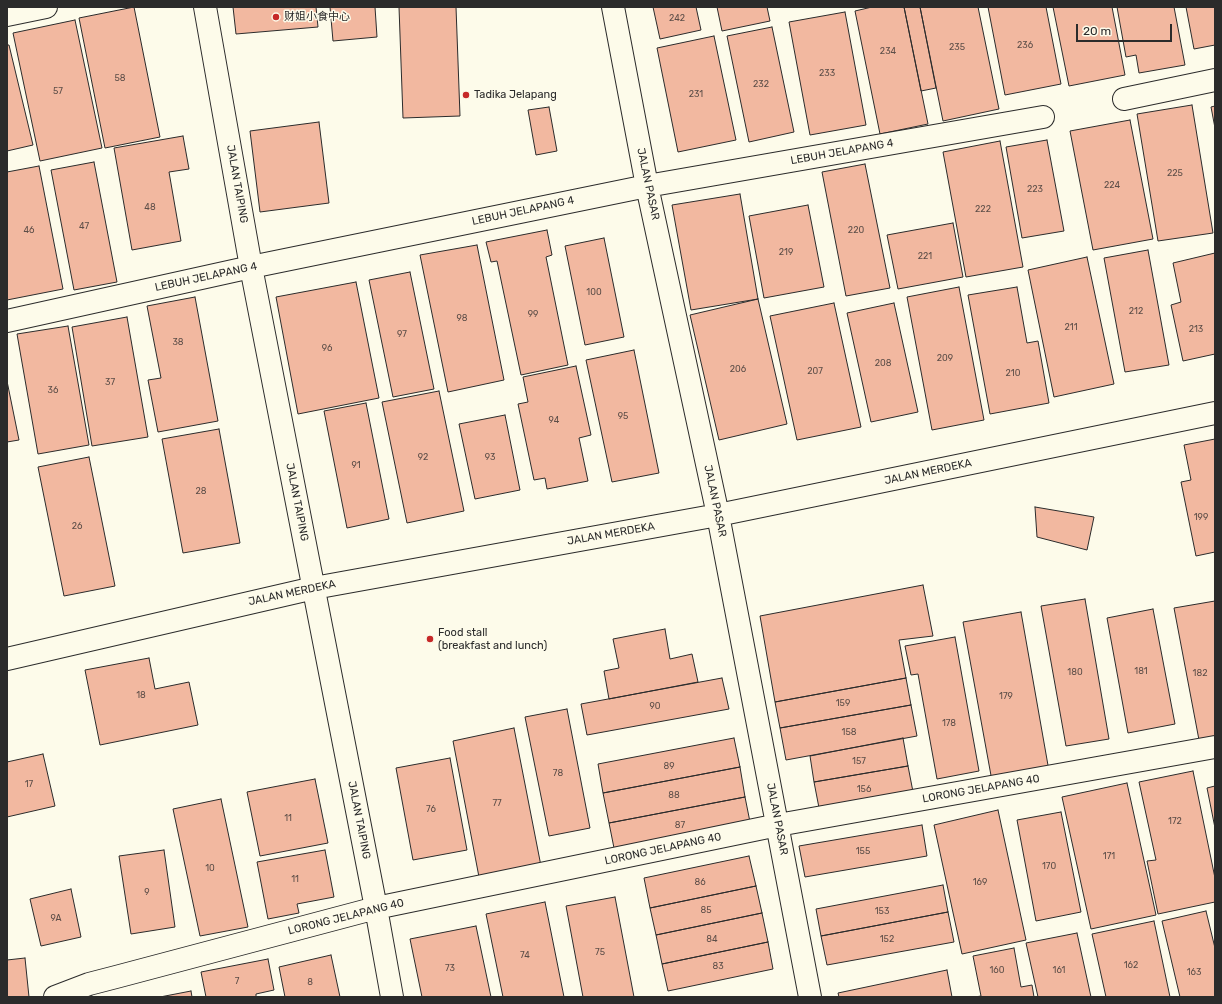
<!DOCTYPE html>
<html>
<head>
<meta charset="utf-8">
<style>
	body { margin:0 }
	#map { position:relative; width:1222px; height:1004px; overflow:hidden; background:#fdfbea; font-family:Rubik,sans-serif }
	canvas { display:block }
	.frame { position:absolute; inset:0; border:8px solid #2b2b2b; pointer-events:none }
	.scale { position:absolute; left:1076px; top:24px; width:96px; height:18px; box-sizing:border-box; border:2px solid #2b2b2b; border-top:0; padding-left:5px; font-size:12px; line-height:14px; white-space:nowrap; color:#2b2b2b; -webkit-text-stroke:3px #fdfbea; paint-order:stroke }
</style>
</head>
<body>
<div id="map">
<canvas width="1222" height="1004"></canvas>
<div class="frame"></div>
<div class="scale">20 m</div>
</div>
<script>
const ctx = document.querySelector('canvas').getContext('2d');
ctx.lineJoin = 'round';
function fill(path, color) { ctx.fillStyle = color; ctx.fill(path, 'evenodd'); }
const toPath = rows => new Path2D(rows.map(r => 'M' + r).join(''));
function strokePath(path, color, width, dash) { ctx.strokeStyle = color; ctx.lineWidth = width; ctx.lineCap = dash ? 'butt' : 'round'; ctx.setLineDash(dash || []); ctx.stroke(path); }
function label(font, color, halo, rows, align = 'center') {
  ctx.font = font + ' Rubik,"Noto Sans SC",sans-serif'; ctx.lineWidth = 3; ctx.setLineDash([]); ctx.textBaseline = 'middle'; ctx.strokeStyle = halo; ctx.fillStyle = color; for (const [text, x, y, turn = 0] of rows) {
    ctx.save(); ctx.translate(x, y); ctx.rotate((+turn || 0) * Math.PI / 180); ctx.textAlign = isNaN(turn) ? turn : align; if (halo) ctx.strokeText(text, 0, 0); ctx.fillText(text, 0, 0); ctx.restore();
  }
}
const building = toPath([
	[134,7,160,137,105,148,79,18,134,7],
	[233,7,316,7,318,27,236,34,233,7],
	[330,7,375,7,377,37,333,41,330,7],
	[399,7,456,7,460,116,403,118,399,7],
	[653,7,696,7,701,30,660,39,653,7],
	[717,7,767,7,770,21,722,31,717,7],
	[872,7,904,7,928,124,880,134,855,11,872,7],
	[904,7,920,7,936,88,921,91,904,7],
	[920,7,978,7,999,109,943,121,920,7],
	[988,7,1046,7,1061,84,1005,95,988,7],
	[1053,7,1112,7,1125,75,1069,86,1053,7],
	[1117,7,1174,7,1185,65,1139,73,1136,55,1126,57,1117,7],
	[1186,7,1215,7,1215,45,1194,49,1186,7],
	[845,12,866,125,810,135,789,22,845,12],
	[75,20,102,148,40,161,13,33,75,20],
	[772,27,794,132,749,142,727,36,772,27],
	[714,36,736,140,678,152,657,48,714,36],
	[7,45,9,45,33,145,7,151,7,45],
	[1192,105,1213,233,1158,241,1137,114,1192,105],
	[1215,106,1215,128,1211,107,1215,106],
	[549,107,557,151,536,155,528,110,549,107],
	[1130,120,1153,239,1093,250,1070,131,1130,120],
	[319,122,329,203,260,212,250,131,319,122],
	[183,136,189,169,169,172,181,241,132,250,114,148,183,136],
	[1047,140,1064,231,1022,238,1006,147,1047,140],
	[1000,141,1023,267,966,277,943,152,1000,141],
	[94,162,117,282,74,290,51,170,94,162],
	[865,164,890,288,846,296,822,172,865,164],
	[39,166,63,289,7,300,7,172,39,166],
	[740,194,758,299,691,310,672,205,740,194],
	[808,205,824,287,764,298,749,216,808,205],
	[953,223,963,277,898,289,887,235,953,223],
	[547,230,552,255,546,257,568,365,521,375,497,261,491,262,486,242,547,230],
	[604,238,624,337,585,345,565,246,604,238],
	[477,245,504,380,448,392,420,255,477,245],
	[1148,250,1169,365,1125,372,1104,258,1148,250],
	[1215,253,1215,354,1183,361,1171,305,1181,302,1173,263,1215,253],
	[1087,257,1114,384,1054,397,1028,270,1087,257],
	[410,272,434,389,393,397,369,280,410,272],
	[356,282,379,398,298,414,276,297,356,282],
	[959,287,984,420,932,430,907,297,959,287],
	[1017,287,1027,343,1038,341,1049,403,990,414,968,295,1017,287],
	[195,297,218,421,158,432,148,380,161,378,147,306,195,297],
	[758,299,787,424,719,440,690,315,758,299],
	[834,303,861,427,797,440,770,316,834,303],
	[894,303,918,412,871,422,847,313,894,303],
	[127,317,148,437,92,446,72,327,127,317],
	[68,326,89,445,38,454,17,334,68,326],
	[634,350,659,473,612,482,586,360,634,350],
	[576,366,591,435,579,438,588,481,547,489,545,478,534,480,518,404,528,402,523,377,576,366],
	[7,381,19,440,7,442,7,381],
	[439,391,464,511,407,523,382,402,439,391],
	[366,403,389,519,347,528,324,411,366,403],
	[505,415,520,490,475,499,459,424,505,415],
	[219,429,240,543,183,553,162,439,219,429],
	[1215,439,1215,552,1196,556,1181,482,1191,480,1184,445,1215,439],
	[89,457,115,586,64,596,38,467,89,457],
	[1035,507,1094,517,1087,550,1037,537,1035,507],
	[923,585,933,636,899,640,906,678,775,702,760,616,923,585],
	[1085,599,1109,739,1066,746,1041,606,1085,599],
	[1215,601,1215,737,1199,740,1174,608,1215,601],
	[1153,609,1175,724,1128,733,1107,618,1153,609],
	[1021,612,1049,771,992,781,963,622,1021,612],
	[665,629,670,659,692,654,698,682,609,699,604,671,619,668,613,639,665,629],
	[955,637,979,771,937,779,918,674,911,675,905,646,955,637],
	[149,658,155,689,189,682,198,725,100,745,85,670,149,658],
	[722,678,729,709,587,735,581,704,722,678],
	[906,678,911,705,780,728,775,702,906,678],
	[911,705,917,736,786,760,780,728,911,705],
	[567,709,590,828,549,836,525,717,567,709],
	[514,728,541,866,479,877,453,741,514,728],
	[734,738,740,767,603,793,598,764,734,738],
	[903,738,908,766,814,782,810,756,903,738],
	[43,754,55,806,7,817,7,762,43,754],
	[450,758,467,850,413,860,396,768,450,758],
	[908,766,914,797,820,813,814,782,908,766],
	[740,767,745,797,609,823,603,793,740,767],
	[1193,771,1215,878,1215,902,1158,914,1147,861,1156,860,1139,782,1193,771],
	[315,779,328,843,260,856,247,792,315,779],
	[1127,783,1156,915,1091,929,1062,797,1127,783],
	[1215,786,1215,828,1207,788,1215,786],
	[745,797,751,827,615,853,609,823,745,797],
	[221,799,248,927,200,936,173,809,221,799],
	[998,810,1026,940,962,954,934,825,998,810],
	[1061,812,1081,912,1036,921,1017,820,1061,812],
	[922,825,927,856,805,877,799,846,922,825],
	[164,850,175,927,131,934,119,856,164,850],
	[325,850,334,897,297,904,299,913,268,919,257,862,325,850],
	[749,856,756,886,650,908,644,878,749,856],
	[943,885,948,912,821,936,816,909,943,885],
	[756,886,762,913,656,935,650,908,756,886],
	[71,889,81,937,41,946,30,899,71,889],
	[615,897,634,997,583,997,566,906,615,897],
	[545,902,564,997,503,997,486,914,545,902],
	[1206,911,1215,948,1215,997,1180,997,1162,921,1206,911],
	[948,912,954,942,827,965,821,936,948,912],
	[762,913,768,942,662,964,656,935,762,913],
	[1154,921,1170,997,1106,997,1092,934,1154,921],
	[476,926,491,997,422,997,410,939,476,926],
	[1077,933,1091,997,1038,997,1026,943,1077,933],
	[768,942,773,969,668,991,662,964,768,942],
	[1014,948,1021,987,1032,985,1034,997,975,997,981,996,973,956,1014,948],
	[331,955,340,997,285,997,279,967,331,955],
	[25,958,29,997,7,997,7,960,25,958],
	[268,959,274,990,256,994,256,997,206,997,201,972,268,959],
	[947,970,952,997,839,997,838,993,947,970],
	[191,991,192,997,160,997,191,991]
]);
fill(building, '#f2b8a0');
strokePath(building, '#2b2b2b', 1);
const street = toPath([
	[205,7,251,267,376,908,392,997],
	[613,7,647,186,718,515,810,997],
	[7,15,46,7],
	[1124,99,1215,80],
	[7,321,251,267,647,186,1043,117],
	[7,659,314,588,718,515,1215,413],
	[55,997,89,984,116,977,376,908,778,825,1215,747]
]);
strokePath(street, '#2b2b2b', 24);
strokePath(street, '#fdfbea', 22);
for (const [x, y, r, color] of [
	[276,17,4,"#c62828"],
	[466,95,4,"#c62828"],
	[430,639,4,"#c62828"]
]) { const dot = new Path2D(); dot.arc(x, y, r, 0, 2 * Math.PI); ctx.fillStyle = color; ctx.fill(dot); strokePath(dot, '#fdfbea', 1.5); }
label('9px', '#5d4e48', null, [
	["242",677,18],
	["236",1025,45],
	["235",957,47],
	["234",888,51],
	["233",827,73],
	["58",120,78],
	["232",761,84],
	["57",58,91],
	["231",696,94],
	["225",1175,173],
	["224",1112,185],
	["223",1035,189],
	["48",150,207],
	["222",983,209],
	["47",84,226],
	["46",29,230],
	["220",856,230],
	["219",786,252],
	["221",925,256],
	["100",594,292],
	["212",1136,311],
	["99",533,314],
	["98",462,318],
	["211",1071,327],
	["213",1196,329],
	["97",402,334],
	["38",178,342],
	["96",327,348],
	["209",945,358],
	["208",883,363],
	["206",738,369],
	["207",815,371],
	["210",1013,373],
	["37",110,382],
	["36",53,390],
	["95",623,416],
	["94",554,420],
	["92",423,457],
	["93",490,457],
	["91",356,465],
	["28",201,491],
	["199",1201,517],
	["26",77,526],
	["181",1141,671],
	["180",1075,672],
	["182",1200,673],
	["18",141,695],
	["179",1006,696],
	["159",843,703],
	["90",655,706],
	["178",949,723],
	["158",849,732],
	["157",859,761],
	["89",669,766],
	["78",558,773],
	["17",29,784],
	["156",864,789],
	["88",674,795],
	["77",497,803],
	["76",431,809],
	["11",288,818],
	["172",1175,821],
	["87",680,825],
	["155",863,851],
	["171",1109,856],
	["170",1049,866],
	["10",210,868],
	["11",295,879],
	["86",700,882],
	["169",980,882],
	["9",147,892],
	["85",706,910],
	["153",882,911],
	["9A",56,918],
	["84",712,939],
	["152",887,939],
	["75",600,952],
	["74",525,955],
	["162",1131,965],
	["83",718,966],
	["73",450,968],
	["160",997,970],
	["161",1059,970],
	["163",1194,972],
	["7",237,981],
	["8",310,982]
]);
label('11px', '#2b2b2b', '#fdfbea', [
	["财姐小食中心",284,17],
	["Tadika Jelapang",474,95],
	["Food stall",438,633],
	["(breakfast and lunch)",438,646]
], 'left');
label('11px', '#2b2b2b', '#fdfbea', [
	["LEBUH JELAPANG 4",842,152,-10],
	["JALAN TAIPING",237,184,80],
	["JALAN PASAR",648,184,78],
	["LEBUH JELAPANG 4",523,211,-12],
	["LEBUH JELAPANG 4",206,277,-12],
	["JALAN MERDEKA",928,472,-12],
	["JALAN PASAR",715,501,78],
	["JALAN TAIPING",297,502,79],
	["JALAN MERDEKA",611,534,-10],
	["JALAN MERDEKA",292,593,-12],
	["LORONG JELAPANG 40",981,789,-10],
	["JALAN PASAR",777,819,79],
	["JALAN TAIPING",359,820,79],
	["LORONG JELAPANG 40",663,849,-12],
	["LORONG JELAPANG 40",346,917,-14]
]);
</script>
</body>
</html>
